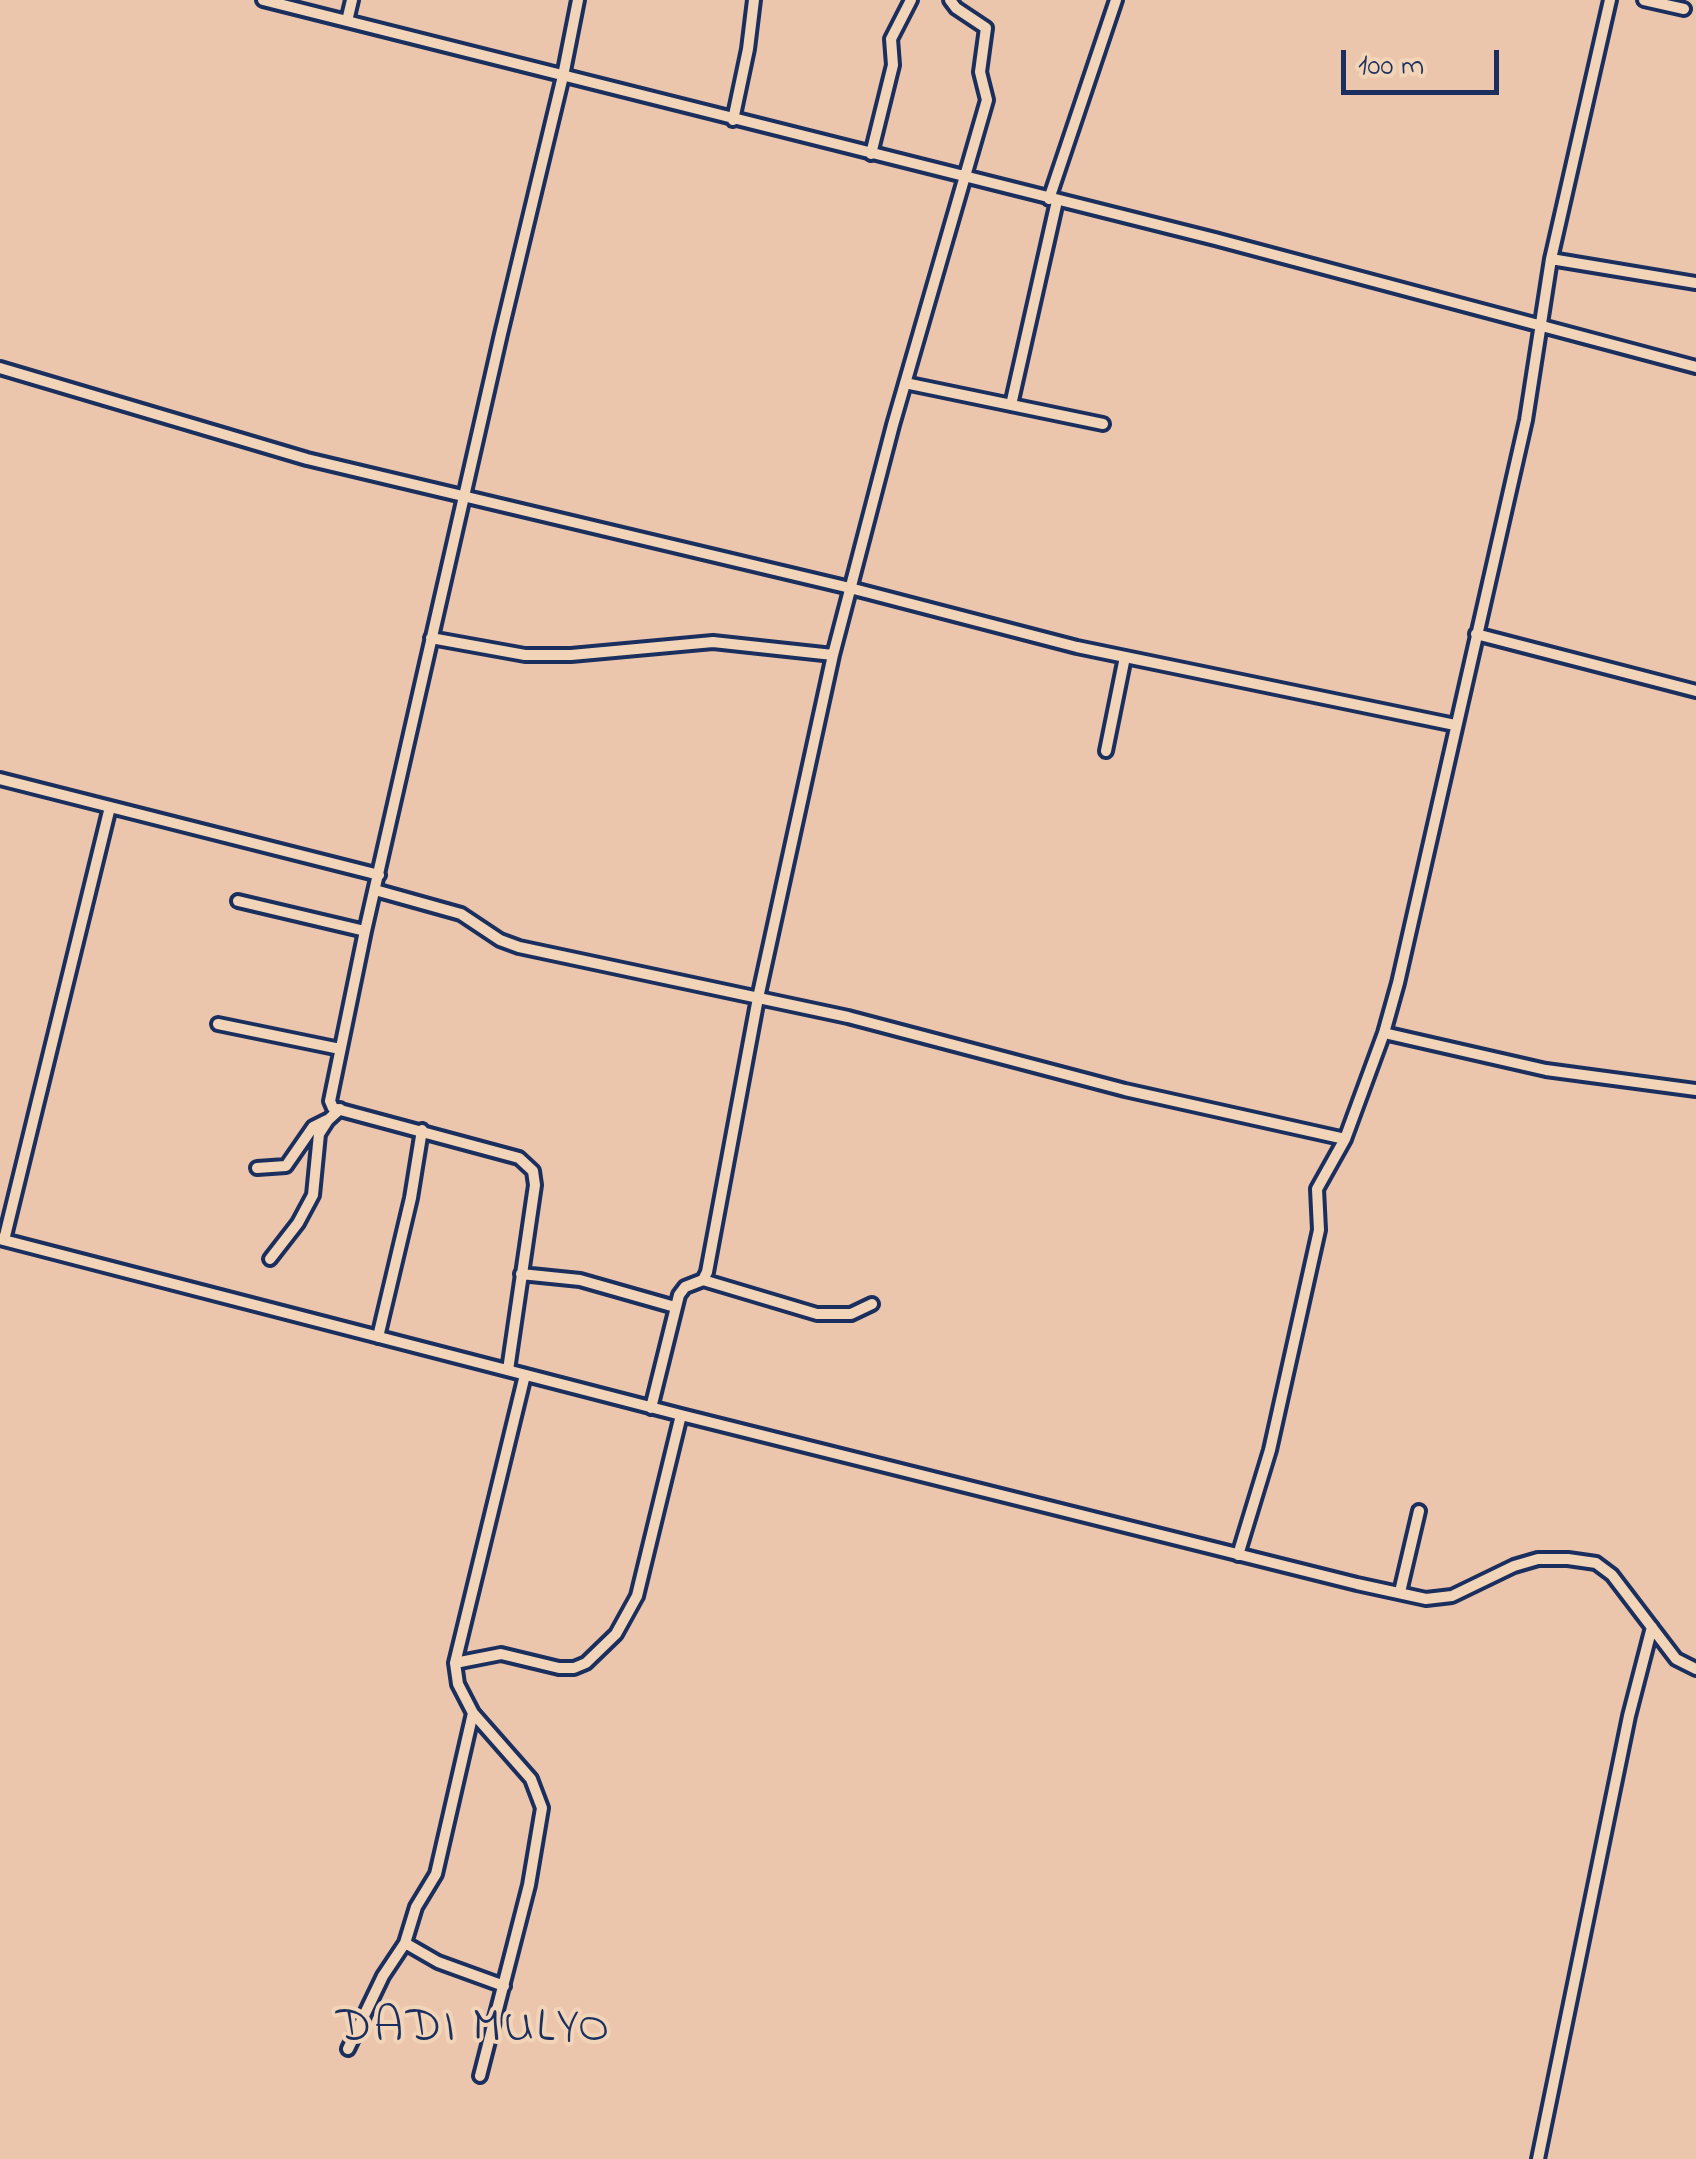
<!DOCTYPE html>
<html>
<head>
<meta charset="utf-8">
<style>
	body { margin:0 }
	#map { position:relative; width:1696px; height:2159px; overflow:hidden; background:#ebc6ad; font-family:"Indie Flower",sans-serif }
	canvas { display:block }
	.scale { position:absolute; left:1341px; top:50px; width:158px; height:45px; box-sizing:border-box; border:5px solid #1b2f5e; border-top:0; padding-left:12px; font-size:30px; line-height:35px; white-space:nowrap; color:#1b2f5e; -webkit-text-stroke:8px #f2d4b8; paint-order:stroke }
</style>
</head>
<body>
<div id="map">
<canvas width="1696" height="2159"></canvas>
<div class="scale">100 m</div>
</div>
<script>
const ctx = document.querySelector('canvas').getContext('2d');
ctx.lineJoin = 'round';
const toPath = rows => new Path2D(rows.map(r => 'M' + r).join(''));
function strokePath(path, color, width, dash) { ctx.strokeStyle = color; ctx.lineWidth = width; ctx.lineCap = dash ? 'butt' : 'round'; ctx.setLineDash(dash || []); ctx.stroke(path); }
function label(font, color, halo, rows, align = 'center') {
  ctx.font = font + ' "Indie Flower",sans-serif'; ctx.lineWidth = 8; ctx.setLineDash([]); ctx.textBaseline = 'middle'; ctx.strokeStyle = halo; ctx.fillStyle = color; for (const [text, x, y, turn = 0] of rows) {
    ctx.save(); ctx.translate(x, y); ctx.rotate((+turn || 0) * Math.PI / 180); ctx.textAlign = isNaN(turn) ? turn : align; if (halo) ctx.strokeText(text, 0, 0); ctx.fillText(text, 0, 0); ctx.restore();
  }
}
const street = toPath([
	[263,0,1215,239,1696,367],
	[1644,0,1684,9],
	[347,21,352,0],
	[733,120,748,49,754,0],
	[871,154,893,65,891,39,911,0],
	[1049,199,1116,0],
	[1551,259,1696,283],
	[0,368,307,459,850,588,1077,647,1455,725],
	[905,383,1103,424],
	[1011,405,1057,201],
	[1476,634,1696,691],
	[431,638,525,655,571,655,713,642,833,655],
	[1106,751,1125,657],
	[0,779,379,875],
	[375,890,461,914,500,940,519,947,848,1017,1125,1090,1345,1139],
	[238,901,365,931],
	[218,1024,340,1049],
	[1384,1033,1546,1070,1696,1090],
	[257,1168,286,1166,313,1127,327,1120],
	[0,1239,681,1415,1357,1584,1426,1599,1452,1596,1514,1566,1538,1559,1568,1559,1596,1563,1612,1575,1676,1659,1696,1669],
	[4,1240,110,807],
	[270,1259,298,1223,313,1195,319,1134,328,1120,340,1109],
	[521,1274,580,1280,675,1307],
	[703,1280,817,1314,851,1314,872,1304],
	[378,1337,411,1198,422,1130],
	[508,1370,535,1185,533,1171,519,1158,333,1108,330,1101,365,931,501,334,563,76,578,0],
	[651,1408,679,1295,685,1287,703,1280,707,1272,758,998,833,655,893,425,987,100,980,72,986,28,956,8,950,0],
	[1238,1555,1270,1450,1319,1230,1317,1189,1345,1139,1384,1033,1398,983,1526,420,1551,259,1610,0],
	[1400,1592,1419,1511],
	[455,1663,501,1654,559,1668,574,1668,586,1663,616,1634,637,1596,681,1415],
	[405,1943,438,1962,504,1986],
	[348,2049,383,1976,405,1943,416,1907,436,1874,473,1713],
	[480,2076,529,1885,542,1808,531,1779,473,1713,458,1684,455,1663,525,1375],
	[1538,2159,1629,1716,1652,1627]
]);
strokePath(street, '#1b2f5e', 18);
strokePath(street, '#f2d4b8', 10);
ctx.letterSpacing = '2.5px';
label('48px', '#1b2f5e', '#f2d4b8', [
	["DADI MULYO",474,2032]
]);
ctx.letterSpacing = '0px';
</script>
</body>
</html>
